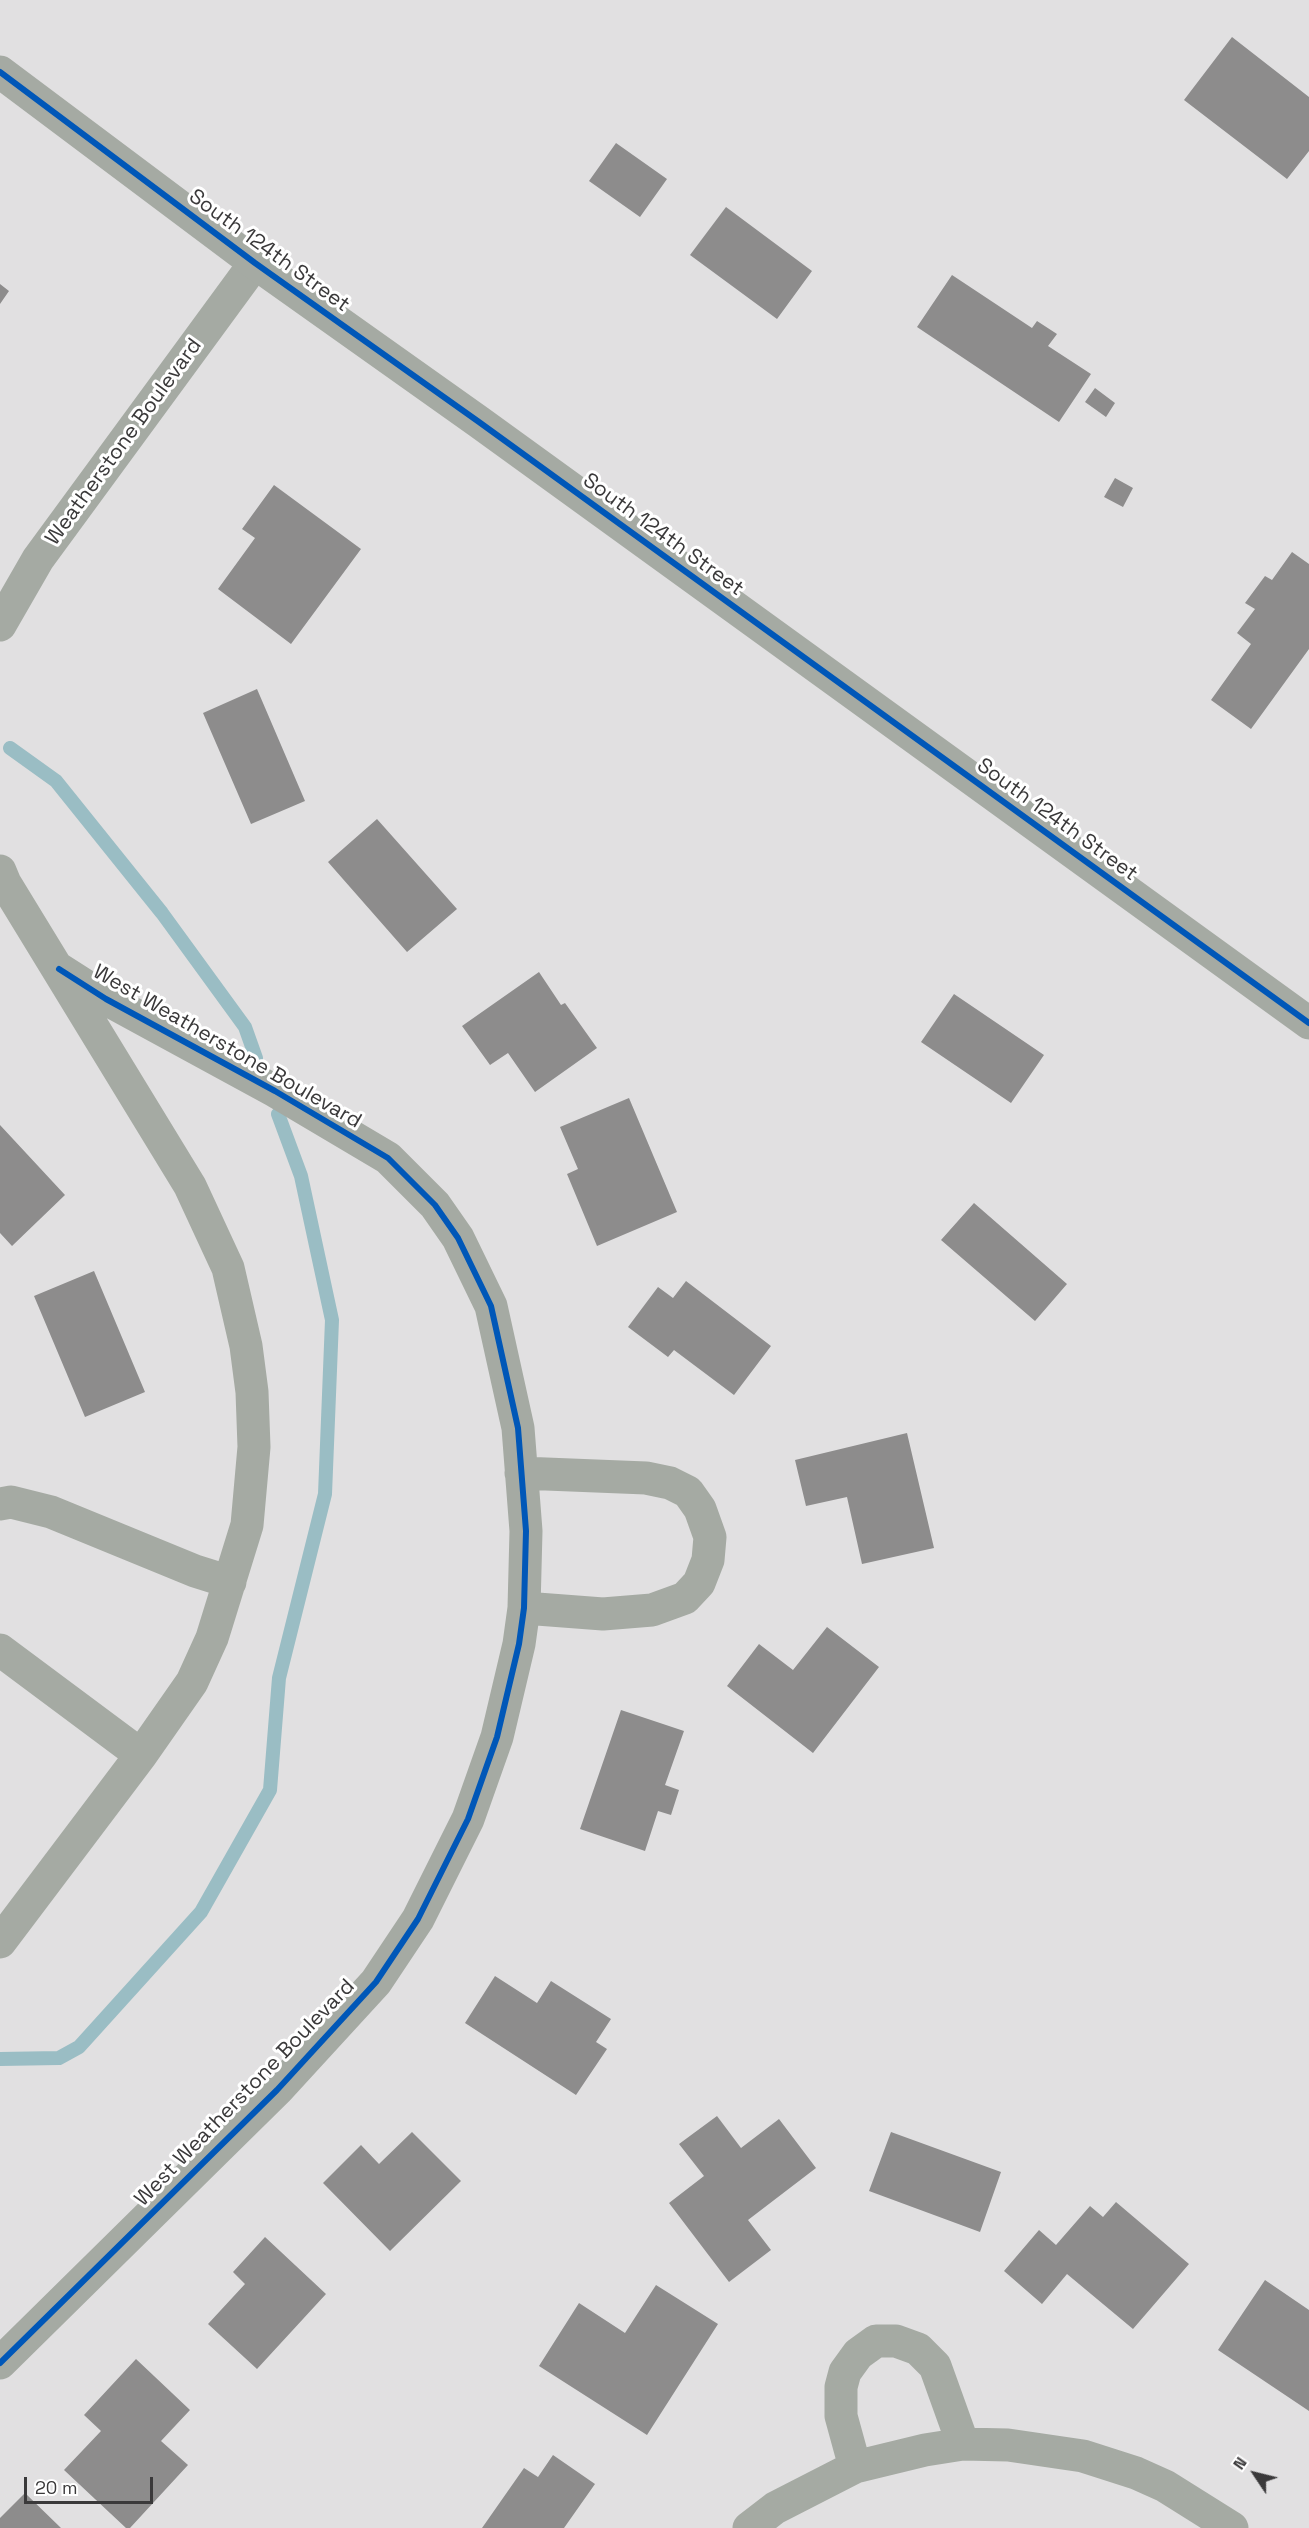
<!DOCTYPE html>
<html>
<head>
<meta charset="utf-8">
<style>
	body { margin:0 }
	#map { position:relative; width:1309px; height:2528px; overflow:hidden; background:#e1e0e1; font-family:"Space Grotesk",sans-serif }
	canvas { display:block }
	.north { position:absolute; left:1225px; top:2444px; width:60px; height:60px; -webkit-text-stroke:4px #fff; paint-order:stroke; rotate:305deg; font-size:16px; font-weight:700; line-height:24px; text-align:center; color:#3a393a }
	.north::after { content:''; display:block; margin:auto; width:21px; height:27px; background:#3a393a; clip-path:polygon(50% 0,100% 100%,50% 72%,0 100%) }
	.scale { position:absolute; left:24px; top:2477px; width:129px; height:27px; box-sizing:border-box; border:3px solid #3a393a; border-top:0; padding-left:8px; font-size:18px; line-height:21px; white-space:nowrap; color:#3a393a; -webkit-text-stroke:4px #fff; paint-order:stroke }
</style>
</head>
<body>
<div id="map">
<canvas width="1309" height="2528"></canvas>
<div class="north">N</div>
<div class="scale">20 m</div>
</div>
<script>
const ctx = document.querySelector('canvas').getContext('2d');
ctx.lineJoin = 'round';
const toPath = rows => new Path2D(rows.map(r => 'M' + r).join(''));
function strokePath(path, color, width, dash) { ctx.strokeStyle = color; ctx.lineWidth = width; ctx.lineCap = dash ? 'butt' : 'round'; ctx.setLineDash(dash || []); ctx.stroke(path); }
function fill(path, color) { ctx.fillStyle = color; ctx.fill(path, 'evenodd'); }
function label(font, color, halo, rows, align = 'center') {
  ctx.font = font + ' "Space Grotesk",sans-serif'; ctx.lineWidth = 6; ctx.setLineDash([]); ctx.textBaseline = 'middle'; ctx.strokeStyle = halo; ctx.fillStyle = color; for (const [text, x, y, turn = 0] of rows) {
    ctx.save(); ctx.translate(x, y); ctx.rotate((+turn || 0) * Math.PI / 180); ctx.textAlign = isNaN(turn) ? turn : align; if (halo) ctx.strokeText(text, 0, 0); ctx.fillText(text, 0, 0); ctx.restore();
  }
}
strokePath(toPath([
	[10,748,56,781,162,913,245,1027,256,1058],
	[0,2059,59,2058,79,2047,201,1912,270,1790,279,1678,325,1494,332,1320,301,1176,278,1114]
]), '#9abdc4', 14);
fill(toPath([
	[1232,37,1309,97,1309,151,1287,179,1184,100],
	[616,143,667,179,640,217,589,181],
	[726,207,812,271,777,319,690,255],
	[952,275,1032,328,1037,321,1057,334,1048,346,1091,374,1059,422,917,327],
	[0,284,9,291,0,304],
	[1095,388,1115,403,1106,417,1085,402],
	[1115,478,1133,488,1123,507,1104,497],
	[274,485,361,549,291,644,218,589,255,538,242,529],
	[1292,552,1309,564,1309,649,1251,729,1211,700,1251,644,1237,633,1255,609,1245,603,1265,576,1272,580],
	[257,689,305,801,251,824,203,713],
	[377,819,457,909,407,952,328,862],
	[539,972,561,1005,565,1003,597,1048,535,1092,508,1053,490,1065,462,1026],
	[954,994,1044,1055,1011,1103,921,1042],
	[629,1098,677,1212,597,1246,567,1174,578,1169,560,1127],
	[0,1125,65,1195,12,1246,0,1233],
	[974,1203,1067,1284,1035,1321,941,1240],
	[94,1271,145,1392,85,1417,34,1296],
	[686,1281,771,1346,734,1395,674,1350,668,1357,628,1327,658,1287,673,1298],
	[907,1433,934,1548,862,1564,847,1497,806,1506,795,1460],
	[827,1627,879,1667,813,1753,727,1686,759,1644,793,1670],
	[621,1710,684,1731,665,1785,679,1790,671,1815,658,1811,645,1851,580,1829],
	[495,1976,537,2003,551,1981,611,2019,596,2042,607,2049,576,2095,465,2023],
	[717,2116,741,2148,779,2119,816,2168,748,2220,771,2250,729,2282,669,2203,704,2176,679,2144],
	[412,2132,461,2181,390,2251,323,2183,361,2145,379,2164],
	[891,2132,1001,2172,980,2232,869,2191],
	[1116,2202,1189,2264,1133,2329,1067,2274,1042,2304,1004,2271,1039,2230,1056,2245,1090,2206,1103,2217],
	[265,2237,326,2294,257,2369,208,2324,245,2284,233,2272],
	[1265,2280,1309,2310,1309,2411,1218,2350],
	[656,2285,718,2324,647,2435,539,2366,579,2303,625,2333],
	[136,2359,190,2410,161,2441,188,2465,130,2528,126,2528,64,2470,101,2431,84,2415],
	[553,2455,595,2484,564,2528,482,2528,524,2468,538,2477],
	[25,2493,61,2528,0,2528,0,2518]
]), '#8d8c8c');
strokePath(toPath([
	[0,625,38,559,255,263],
	[0,871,5,883,190,1186,228,1268,246,1346,252,1392,254,1447,247,1525,212,1638,192,1682,141,1755,0,1942],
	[521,1473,646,1478,670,1483,688,1492,700,1509,710,1537,708,1560,699,1583,685,1598,652,1610,603,1614,524,1608],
	[0,1504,11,1502,51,1512,195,1571,230,1582],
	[0,1650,141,1755],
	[0,2363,277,2090,376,1982,418,1919,468,1819,497,1737,519,1644,524,1608,526,1531,518,1428,491,1306,458,1238,435,1205,388,1158,275,1091,106,999,59,969],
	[855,2467,841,2416,841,2387,845,2372,858,2354,876,2341,896,2341,918,2349,935,2366,963,2444],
	[749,2528,775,2508,855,2467,925,2450,963,2444,1008,2445,1083,2456,1136,2473,1165,2486,1232,2528]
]), '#a5aaa3', 33);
strokePath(toPath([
	[0,72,255,263,479,422,1309,1023]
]), '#a5aaa3', 33);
strokePath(toPath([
	[0,72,255,263,479,422,1309,1023],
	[0,2363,277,2090,376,1982,418,1919,468,1819,497,1737,519,1644,524,1608,526,1531,518,1428,491,1306,458,1238,435,1205,388,1158,275,1091,106,999,59,969]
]), '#0057b8', 6);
label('21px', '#3a393a', '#fff', [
	["South 124th Street",269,251,36],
	["Weatherstone Boulevard",124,442,-54],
	["South 124th Street",663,535,36],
	["South 124th Street",1057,820,36],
	["West Weatherstone Boulevard",227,1047,30],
	["West Weatherstone Boulevard",245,2093,-46]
]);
</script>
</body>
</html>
